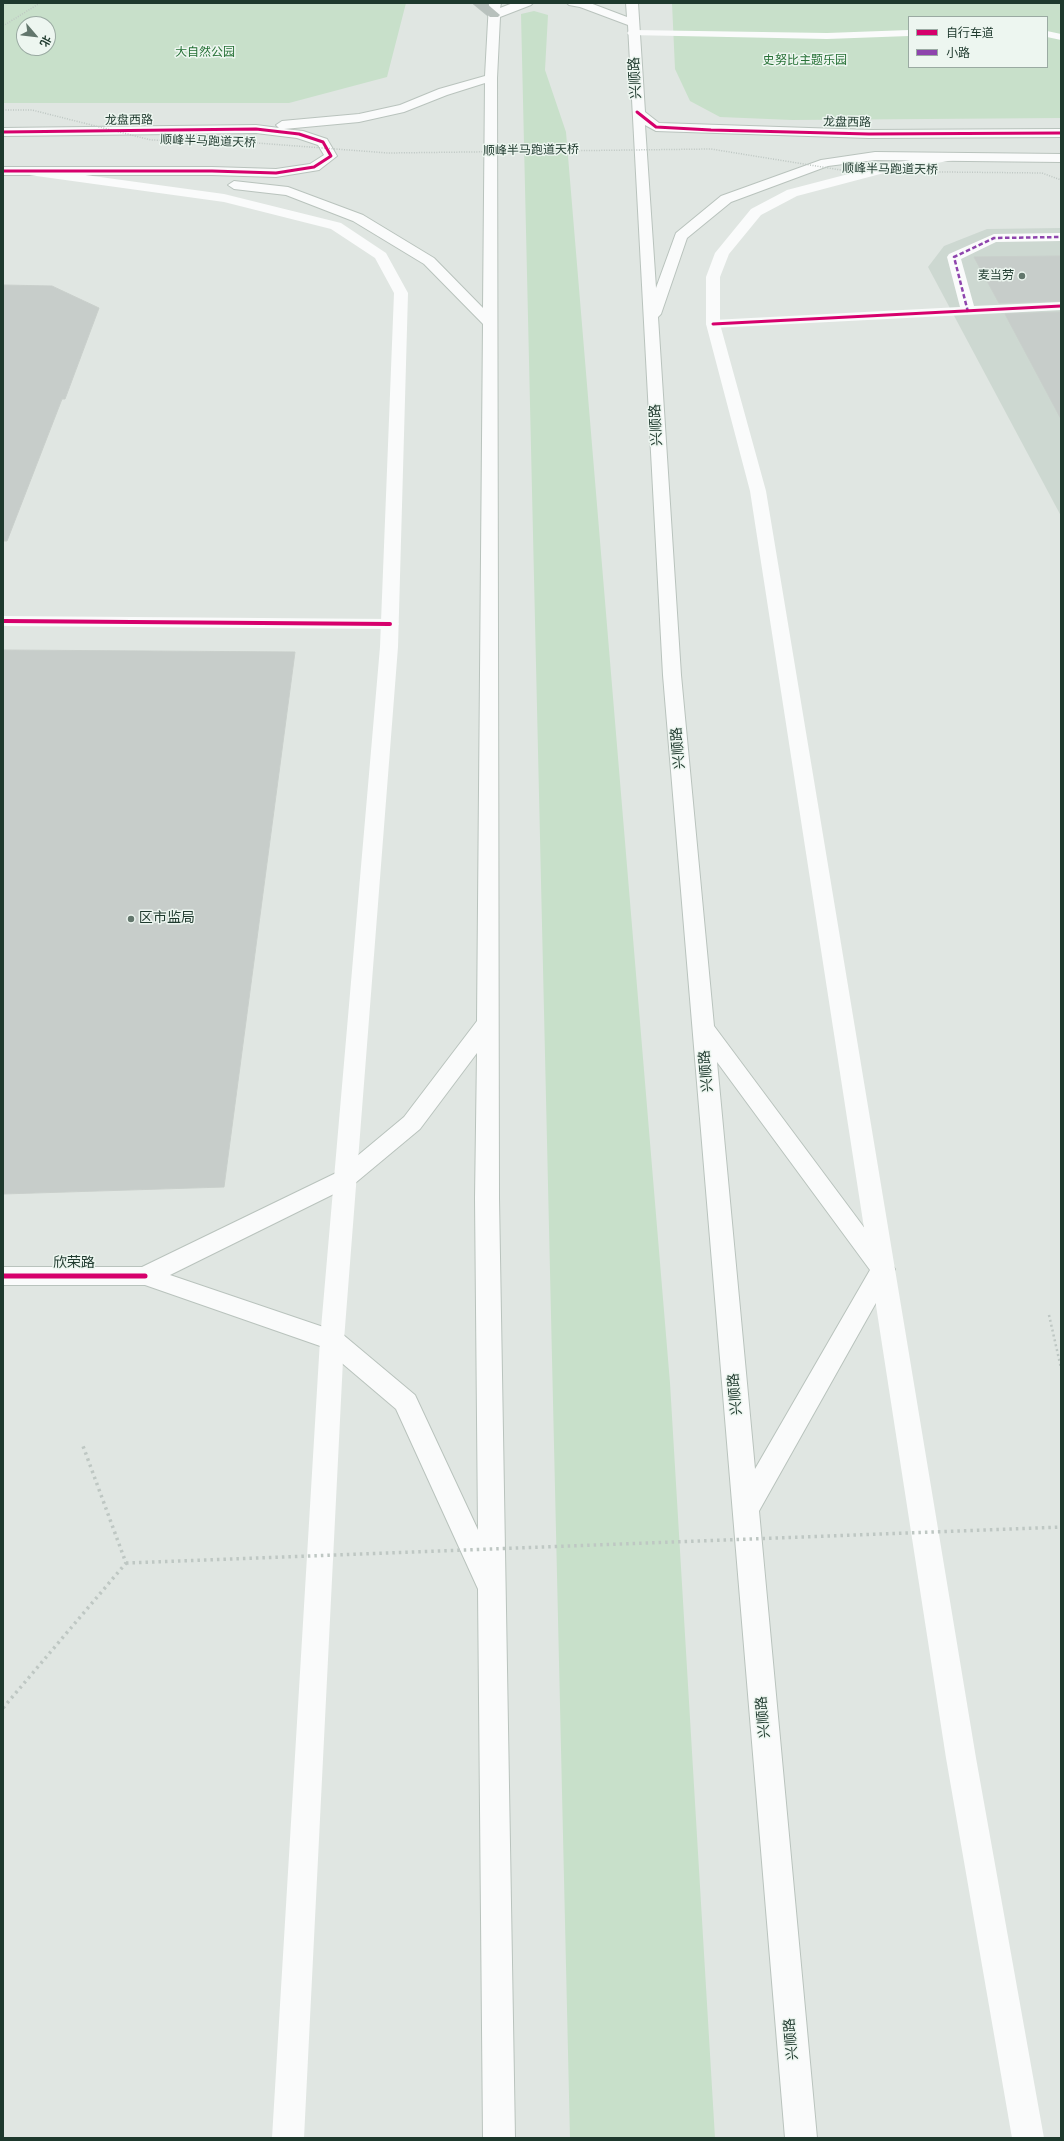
<!DOCTYPE html>
<html>
<head>
<meta charset="utf-8">
<style>
	body { margin:0 }
	#map { position:relative; width:1064px; height:2141px; overflow:hidden; background:#e0e6e2; font-family:Jost,"Noto Sans SC",sans-serif }
	canvas { display:block }
	.frame { position:absolute; inset:0; border:4px solid #1e392d; pointer-events:none }
	.legend { position:absolute; left:908px; top:16px; width:140px; height:52px; box-sizing:border-box; background:#edf6f0; border:1px solid #9aaaa2; margin:0; padding:5px 7px; list-style:none; font-size:12px; color:#1e392d }
	.legend li { display:flex; align-items:center; gap:8px; height:20px }
	.legend b { width:20px; border:1px solid #9aaaa2 }
	.north { position:absolute; left:16px; top:16px; width:40px; height:40px; box-sizing:border-box; background:#edf6f0; border:1px solid #9aaaa2; border-radius:50%; rotate:118deg; font-size:11px; font-weight:700; line-height:16px; text-align:center; color:#1e392d }
	.north::after { content:''; display:block; margin:auto; width:14px; height:18px; background:#62766c; clip-path:polygon(50% 0,100% 100%,50% 72%,0 100%) }
</style>
</head>
<body>
<div id="map">
<canvas width="1064" height="2141"></canvas>
<div class="frame"></div>
<ul class="legend">
<li><b style="height:5px;background:#d6006c"></b>自行车道</li>
<li><b style="height:5px;background:#8e44ad"></b>小路</li>
</ul>
<div class="north">北</div>
</div>
<script>
const ctx = document.querySelector('canvas').getContext('2d');
ctx.lineJoin = 'round';
function fill(path, color) { ctx.fillStyle = color; ctx.fill(path, 'evenodd'); }
const toPath = rows => new Path2D(rows.map(r => 'M' + r).join(''));
function strokePath(path, color, width, dash) { ctx.strokeStyle = color; ctx.lineWidth = width; ctx.lineCap = dash ? 'butt' : 'round'; ctx.setLineDash(dash || []); ctx.stroke(path); }
function label(font, color, halo, rows, align = 'center') {
  ctx.font = font + ' Jost,"Noto Sans SC",sans-serif'; ctx.lineWidth = 3; ctx.setLineDash([]); ctx.textBaseline = 'middle'; ctx.strokeStyle = halo; ctx.fillStyle = color; for (const [text, x, y, turn = 0] of rows) {
    ctx.save(); ctx.translate(x, y); ctx.rotate((+turn || 0) * Math.PI / 180); ctx.textAlign = isNaN(turn) ? turn : align; if (halo) ctx.strokeText(text, 0, 0); ctx.fillText(text, 0, 0); ctx.restore();
  }
}
fill(toPath([
	[1061,228,1061,516,928,267,944,246,987,229]
]), '#cdd8d1');
fill(toPath([
	[3,3,406,3,387,77,289,103,3,103],
	[24,24,48,24,48,48,24,48],
	[672,3,1061,3,1061,118,792,120,720,117,690,101,675,69],
	[909,17,1047,17,1047,67,909,67],
	[534,11,548,15,545,70,566,132,670,1383,715,2138,570,2138,521,14]
]), '#c8e0ca');
const building = toPath([
	[1061,256,1061,301,999,303,974,257,1061,256],
	[3,285,52,286,99,308,65,399,62,399,7,541,3,541,3,285],
	[1061,312,1061,419,1005,314,1061,312],
	[3,650,295,652,224,1187,3,1194,3,650]
]);
fill(building, '#c7cdca');
strokePath(building, '#c9cfcb', 1);
const secondary = toPath([
	[489,3,501,3,500,8,513,3,533,3,531,5,500,17,497,78,499,1198,515,2138,483,2138,478,1589,396,1409,323,1347,145,1285,3,1285,3,1267,142,1267,338,1172,404,1117,477,1021,483,324,424,264,353,221,286,195,234,189,228,185,234,181,288,187,363,215,434,258,483,308,485,83,447,95,404,112,359,122,284,129,303,131,327,139,337,156,319,170,276,177,212,175,3,175,3,167,212,167,276,169,310,164,324,155,318,145,297,138,256,133,3,136,3,128,256,125,279,128,276,125,282,121,359,114,400,105,439,89,485,76,489,3],
	[477,1053,475,1198,478,1530,415,1395,341,1333,170,1275,354,1184,420,1129,477,1053],
	[567,3,590,3,627,17,626,3,638,3,645,112,659,123,869,130,1061,129,1061,137,869,138,656,131,645,125,656,288,676,233,721,196,821,160,875,152,1061,154,1061,162,875,160,828,166,731,202,687,238,661,314,658,317,681,675,714,1026,895,1269,759,1511,817,2138,785,2138,663,675,628,25,580,7,569,5,567,3],
	[717,1062,870,1270,755,1469,717,1062]
]);
const highway = toPath([
	[473,3,486,3,500,15,498,17,490,17,473,3]
]);
strokePath(secondary, '#b9c3bd', 2);
strokePath(highway, '#bac3bf', 2);
strokePath(toPath([
	[3,26,40,3]
]), '#bec7c3', 1.5, [1, 1.5]);
strokePath(toPath([
	[1049,1315,1061,1368]
]), '#bec7c3', 2.5, [2, 3]);
strokePath(toPath([
	[3,1708,126,1563,83,1446]
]), '#bec7c3', 3.5, [2.5, 4]);
fill(toPath([
	[633,30,827,33,909,30,909,36,827,39,629,35,627,33,629,31,633,30],
	[1047,31,1061,34,1061,40,1047,37,1047,31],
	[949,153,955,157,953,160,884,173,797,196,761,215,729,254,720,277,720,324,766,491,976,1758,1044,2138,1012,2138,946,1758,750,491,706,324,706,277,715,253,751,209,787,190,883,165,949,153],
	[27,167,224,194,341,223,386,253,408,293,398,647,344,1340,304,2138,272,2138,320,1340,380,647,394,293,375,258,331,229,224,202,22,174,21,171,22,168,27,167]
]), '#fafbfb');
fill(toPath([
	[1061,233,1061,241,996,242,961,259,974,306,1061,302,1061,310,713,328,708,327,706,324,708,321,713,320,960,307,947,257,949,254,994,234,1061,233],
	[3,616,390,619,396,620,399,624,396,628,390,629,3,626,3,616]
]), '#fafbfb');
fill(secondary, '#fafbfb');
fill(highway, '#b8c1bd');
strokePath(toPath([
	[3,110,32,110,151,140,257,143,388,153,711,149,847,171,1042,173,1061,180]
]), '#bec7c3', 1.5, [1, 1.5]);
strokePath(toPath([
	[126,1563,1061,1527]
]), '#bec7c3', 3.5, [2.5, 4]);
strokePath(toPath([
	[968,312,954,257,994,238,1061,237]
]), '#8e44ad', 2.5, [4.5, 2.5]);
strokePath(toPath([
	[637,112,656,127,711,130,869,134,1061,133],
	[3,132,256,129,299,134,323,142,331,156,314,167,276,173,212,171,3,171],
	[713,324,1061,306]
]), '#d6006c', 3);
strokePath(toPath([
	[3,621,390,624]
]), '#d6006c', 4);
strokePath(toPath([
	[3,1276,145,1276]
]), '#d6006c', 5);
for (const [x, y, r, color] of [
	[1022,276,4,"#62766c"],
	[131,919,4,"#62766c"]
]) { const dot = new Path2D(); dot.arc(x, y, r, 0, 2 * Math.PI); ctx.fillStyle = color; ctx.fill(dot); strokePath(dot, '#edf6f0', 1.5); }
label('12px', '#277136', '#edf6f0', [
	["大自然公园",205,53],
	["史努比主题乐园",805,61]
]);
label('12px', '#1e392d', '#edf6f0', [
	["龙盘西路",129,121,-1],
	["龙盘西路",847,123,1],
	["顺峰半马跑道天桥",208,142,2],
	["顺峰半马跑道天桥",531,151,-1],
	["顺峰半马跑道天桥",890,170,1]
]);
label('12px', '#1e392d', '#edf6f0', [
	["麦当劳",1014,276]
], 'right');
label('14px', '#1e392d', '#edf6f0', [
	["兴顺路",636,78,-93],
	["兴顺路",657,425,-93],
	["兴顺路",679,748,-95],
	["兴顺路",707,1071,-95],
	["欣荣路",74,1264],
	["兴顺路",736,1394,-95],
	["兴顺路",764,1717,-95],
	["兴顺路",792,2039,-95]
]);
label('14px', '#1e392d', '#edf6f0', [
	["区市监局",139,919]
], 'left');
</script>
</body>
</html>
